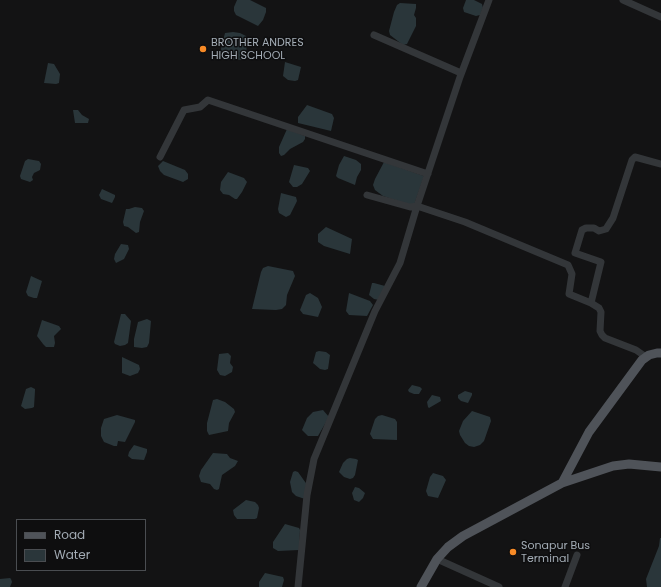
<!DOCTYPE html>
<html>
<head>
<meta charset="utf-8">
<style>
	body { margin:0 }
	#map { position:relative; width:661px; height:587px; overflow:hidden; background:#131314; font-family:Poppins,sans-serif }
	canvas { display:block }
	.legend { position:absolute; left:16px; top:519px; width:130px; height:52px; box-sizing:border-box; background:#0e0e0f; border:1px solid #4a4d51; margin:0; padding:5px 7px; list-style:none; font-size:12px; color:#a3acb5 }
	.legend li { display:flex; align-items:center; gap:8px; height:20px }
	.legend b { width:20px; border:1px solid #4a4d51 }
</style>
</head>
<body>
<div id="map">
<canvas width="661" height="587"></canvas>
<ul class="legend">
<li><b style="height:5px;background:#4f5359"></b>Road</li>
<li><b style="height:11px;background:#2a363a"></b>Water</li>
</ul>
</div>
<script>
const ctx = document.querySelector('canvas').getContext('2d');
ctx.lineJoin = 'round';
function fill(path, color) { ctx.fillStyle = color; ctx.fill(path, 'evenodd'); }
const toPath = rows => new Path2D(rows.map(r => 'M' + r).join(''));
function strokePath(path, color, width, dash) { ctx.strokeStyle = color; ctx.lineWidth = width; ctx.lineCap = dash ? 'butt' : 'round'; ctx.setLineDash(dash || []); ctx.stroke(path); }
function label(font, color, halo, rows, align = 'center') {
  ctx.font = font + ' Poppins,sans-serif'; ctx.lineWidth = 3; ctx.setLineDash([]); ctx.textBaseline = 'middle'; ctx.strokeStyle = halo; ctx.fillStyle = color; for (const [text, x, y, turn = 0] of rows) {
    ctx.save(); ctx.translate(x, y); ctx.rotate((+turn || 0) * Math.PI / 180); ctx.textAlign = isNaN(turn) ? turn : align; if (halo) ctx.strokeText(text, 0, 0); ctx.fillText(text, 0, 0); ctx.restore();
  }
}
fill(toPath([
	[237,0,250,0,266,8,266,12,263,20,258,26,236,15,234,11,234,7],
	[466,0,474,0,482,4,483,8,480,15,476,16,464,12,463,8],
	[400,3,416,4,416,8,414,15,416,18,416,26,407,44,403,45,390,35,389,31,394,12,397,5],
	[233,32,240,33,246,36,247,39,246,58,243,60,222,59,219,57,225,33],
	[285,62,301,67,298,80,295,81,288,80,283,76],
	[48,63,54,64,60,74,59,83,56,84,44,83],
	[307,105,332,114,334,118,331,131,298,123,298,117],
	[73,110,78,110,82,115,89,119,88,123,75,123],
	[287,129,305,136,305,139,303,142,290,149,284,155,281,156,279,153,279,147],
	[344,156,356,160,361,164,361,170,357,177,355,185,338,178,336,176,339,165],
	[28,159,39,161,41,164,40,170,34,173,32,177,33,180,30,182,21,179,20,176,25,161],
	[163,161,185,170,188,174,188,179,183,182,164,175,160,171,158,166],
	[384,162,424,176,414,205,407,204,383,196,375,190,373,185,375,179],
	[294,165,308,168,310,171,302,184,297,187,293,187,289,182],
	[228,172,244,178,247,182,242,192,237,199,235,199,229,195,223,194,220,190,221,182],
	[102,189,115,195,115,197,112,203,101,199,99,195],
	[281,193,296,197,297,201,290,215,286,217,279,213,278,209],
	[135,207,142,208,144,211,140,222,139,232,136,233,128,227,124,226,123,222,126,209,129,209],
	[326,227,352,239,350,254,324,246,318,242,318,234],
	[121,244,128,245,129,249,124,259,116,263,114,259,115,254],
	[268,266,293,271,295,276,287,295,286,305,282,309,276,310,252,309,261,272,263,268],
	[31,276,42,281,37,298,34,298,28,296,26,292],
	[372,283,374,283,385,286,379,300,374,299,369,295],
	[310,293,318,298,322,307,318,317,303,314,300,310,306,295],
	[349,293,370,301,373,305,367,316,349,315,346,311],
	[121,314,125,314,131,321,128,343,125,345,120,346,115,344,114,342],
	[147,319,151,321,149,343,147,347,142,348,134,347,134,339,138,322],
	[42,320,59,326,61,329,54,336,55,343,54,347,46,347,43,344,37,336],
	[319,351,326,352,330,355,328,369,325,370,320,369,313,363,316,352],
	[228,353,231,356,230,363,233,367,232,372,225,376,220,375,217,370,219,354],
	[122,357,139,365,140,369,138,373,130,376,122,373],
	[412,385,420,387,422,389,419,394,414,394,409,392,408,390],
	[31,387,35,389,35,391,34,407,32,408,25,409,21,406,26,389],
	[465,391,472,393,472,395,468,403,461,401,458,398,458,395],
	[432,395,440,397,441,401,429,408,428,407,427,402],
	[217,399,225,402,234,409,235,412,229,423,228,431,209,435,207,431,207,423,213,400],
	[323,410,329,417,318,436,308,436,302,430,307,418,313,412],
	[472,411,490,417,491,421,484,441,480,445,474,447,469,446,465,443,460,435,459,431,463,421],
	[117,415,135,420,135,422,125,442,118,441,117,446,114,446,104,442,101,436,101,428,104,419],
	[382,415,395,419,397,422,397,440,373,439,370,434,375,419,378,416],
	[134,445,147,449,147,452,144,460,132,459,128,456,129,452],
	[213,453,227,454,230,458,238,461,235,466,222,475,219,489,217,490,214,489,210,484,201,482,199,476,201,470],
	[350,458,356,459,358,460,355,475,353,478,350,479,344,477,339,472,343,463,347,459],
	[295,471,298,472,308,486,305,499,296,496,292,492,290,482,293,472],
	[433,473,443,476,446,480,438,498,428,496,426,491,430,477],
	[355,487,359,488,365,493,363,498,359,502,354,500,352,493],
	[246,500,255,502,258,505,259,508,257,518,255,519,237,519,234,515,233,510],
	[285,524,299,528,300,530,299,550,278,551,273,548,273,542],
	[660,538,661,538,661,587,647,587,646,579,659,546],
	[265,573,283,577,284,580,282,587,259,587,259,582],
	[10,578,11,579,12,582,10,587,0,587,0,579]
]), '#2a363a');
strokePath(toPath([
	[623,0,661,17],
	[374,35,461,73],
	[160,157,184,110,200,107,208,100,428,174],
	[367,195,410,207,417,206,465,222,568,265,572,274,569,294,591,303,599,308,601,312,600,331,602,335,605,338,636,350,646,357],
	[591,303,601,262,575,253,582,230,586,228,594,228,599,231,606,229,613,218,632,160,635,157,661,164],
	[437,559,499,587],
	[298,587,307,495,314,459,375,311,400,263,417,206,460,77,489,0],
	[565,587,577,555]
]), '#333639', 7);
strokePath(toPath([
	[562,483,589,432,642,360,649,355,657,353,661,353],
	[421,587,437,559,448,547,463,536,562,483,613,466,629,464,661,467]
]), '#4f5359', 9);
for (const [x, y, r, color] of [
	[203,49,4,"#f88a26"],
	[513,552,4,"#f88a26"]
]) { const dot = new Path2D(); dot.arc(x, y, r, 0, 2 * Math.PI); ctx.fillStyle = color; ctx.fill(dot); strokePath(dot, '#0e0e0f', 1.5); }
label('11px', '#a3acb5', '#0e0e0f', [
	["BROTHER ANDRES",211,43],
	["HIGH SCHOOL",211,56],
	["Sonapur Bus",521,546],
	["Terminal",521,559]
], 'left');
</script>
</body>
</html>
